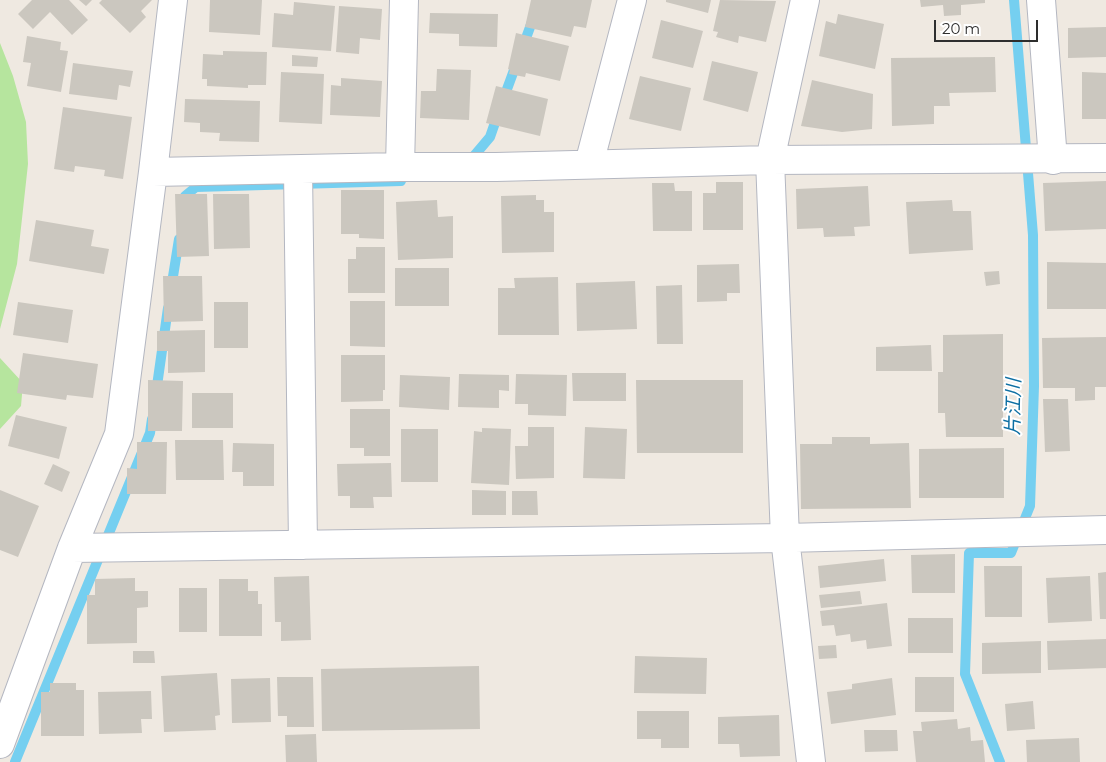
<!DOCTYPE html>
<html>
<head>
<meta charset="utf-8">
<style>
	body { margin:0 }
	#map { position:relative; width:1106px; height:762px; overflow:hidden; background:#efe9e1; font-family:Montserrat,sans-serif }
	canvas { display:block }
	.scale { position:absolute; left:934px; top:20px; width:104px; height:22px; box-sizing:border-box; border:2px solid #2e2e2e; border-top:0; padding-left:6px; font-size:15px; line-height:18px; white-space:nowrap; color:#2e2e2e; -webkit-text-stroke:4px #fff; paint-order:stroke }
</style>
</head>
<body>
<div id="map">
<canvas width="1106" height="762"></canvas>
<div class="scale">20 m</div>
</div>
<script>
const ctx = document.querySelector('canvas').getContext('2d');
ctx.lineJoin = 'round';
function fill(path, color) { ctx.fillStyle = color; ctx.fill(path, 'evenodd'); }
const toPath = rows => new Path2D(rows.map(r => 'M' + r).join(''));
function strokePath(path, color, width, dash) { ctx.strokeStyle = color; ctx.lineWidth = width; ctx.lineCap = dash ? 'butt' : 'round'; ctx.setLineDash(dash || []); ctx.stroke(path); }
function label(font, color, halo, rows, align = 'center') {
  ctx.font = font + ' Montserrat,"Noto Sans JP",sans-serif'; ctx.lineWidth = 4; ctx.setLineDash([]); ctx.textBaseline = 'middle'; ctx.strokeStyle = halo; ctx.fillStyle = color; for (const [text, x, y, turn = 0] of rows) {
    ctx.save(); ctx.translate(x, y); ctx.rotate((+turn || 0) * Math.PI / 180); ctx.textAlign = isNaN(turn) ? turn : align; if (halo) ctx.strokeText(text, 0, 0); ctx.fillText(text, 0, 0); ctx.restore();
  }
}
fill(toPath([
	[0,43,13,76,26,122,28,164,17,264,0,329],
	[0,358,23,383,21,406,0,429]
]), '#b6e59e');
strokePath(toPath([
	[522,49,540,0],
	[503,100,517,62],
	[468,163,490,137,498,114],
	[184,205,185,196,196,187,401,181],
	[171,289,179,239],
	[156,393,168,308],
	[15,762,150,433,152,419],
	[1000,762,965,674,969,553,1011,553,1030,506,1034,386,1033,235,1014,0]
]), '#75cff0', 10);
fill(toPath([
	[32,0,69,0,88,20,72,35,50,12,33,29,18,14],
	[79,0,92,0,86,6],
	[102,0,152,0,141,11,146,17,130,33,99,3],
	[210,0,262,0,260,35,209,32],
	[531,0,592,0,586,28,574,26,571,37,525,27],
	[666,0,711,0,708,13,666,2],
	[720,0,776,1,766,42,739,36,738,43,716,37,718,32,713,31],
	[920,0,985,0,985,3,961,5,961,15,944,16,943,5,921,7],
	[294,2,335,6,331,51,272,47,274,13,293,15],
	[339,6,382,9,380,40,360,38,359,54,336,52],
	[430,13,498,14,497,47,459,46,459,34,429,33],
	[838,14,884,24,875,69,819,56,826,21,836,24],
	[661,20,703,31,693,68,652,58],
	[1106,27,1106,57,1068,58,1068,28],
	[516,33,569,46,560,81,526,73,525,77,509,74,510,70,508,69],
	[27,36,61,42,60,50,68,51,61,92,27,86,31,63,23,62],
	[223,51,267,52,266,85,248,85,248,88,207,86,207,79,202,79,203,54,223,55],
	[292,55,318,57,317,67,292,66],
	[995,57,996,92,949,93,950,106,934,106,934,124,892,126,891,58],
	[712,61,758,72,748,112,703,100],
	[73,63,133,71,130,87,119,85,117,100,69,94],
	[437,69,471,70,469,120,420,118,421,91,436,91],
	[281,72,324,74,322,124,279,122],
	[1082,72,1106,73,1106,119,1082,119],
	[640,76,691,88,681,131,629,119],
	[341,78,382,81,380,117,330,115,331,85,341,86],
	[812,80,873,94,872,129,842,132,801,126],
	[496,86,548,99,540,136,486,123],
	[185,99,260,101,259,142,219,141,220,133,200,132,200,123,184,122],
	[63,107,132,117,123,179,104,176,105,170,75,166,74,172,54,169],
	[1106,181,1106,229,1045,231,1043,183],
	[716,182,743,182,743,230,703,230,703,193,716,193],
	[652,183,674,183,675,191,692,191,692,231,653,231],
	[868,186,870,226,854,227,855,236,824,237,823,228,797,229,796,189],
	[341,190,384,190,384,239,359,238,359,234,341,234],
	[175,194,207,194,209,256,177,257],
	[213,194,249,194,250,248,214,249],
	[536,195,536,200,544,200,544,212,554,212,554,252,502,253,501,196],
	[437,200,438,217,453,216,453,258,398,260,396,202],
	[952,200,953,211,971,211,973,250,909,254,906,202],
	[36,220,94,230,91,246,109,249,104,274,29,261],
	[356,247,385,247,385,293,348,293,348,259,356,259],
	[1047,262,1106,263,1106,309,1047,309],
	[739,264,740,293,727,293,727,301,697,302,697,265],
	[395,268,449,268,449,306,395,306],
	[999,271,1000,284,986,286,984,272],
	[163,276,202,276,203,321,164,322],
	[558,277,559,335,498,335,498,288,515,288,514,278],
	[635,281,637,329,577,331,576,283],
	[682,285,683,344,657,344,656,286],
	[350,301,385,301,385,347,350,346],
	[18,302,73,310,68,343,13,335],
	[214,302,248,302,248,348,214,348],
	[205,330,205,372,168,373,168,351,157,351,157,331],
	[1003,334,1003,437,946,437,945,413,938,413,938,372,943,372,943,335],
	[1106,337,1106,387,1095,387,1095,400,1075,401,1075,388,1043,388,1042,338],
	[931,345,932,371,876,371,876,347],
	[23,353,98,364,93,398,67,395,66,400,17,393],
	[341,355,385,355,385,390,383,390,383,401,341,402],
	[572,373,626,373,626,401,573,401],
	[459,374,509,375,509,391,499,390,499,408,458,407],
	[516,374,567,375,566,416,528,415,528,404,515,404],
	[400,375,450,377,449,410,399,407],
	[148,380,183,381,182,431,148,431],
	[636,380,743,380,743,453,637,453],
	[192,393,233,393,233,428,192,428],
	[1043,399,1068,399,1070,451,1045,452],
	[350,409,390,409,390,456,364,456,364,448,350,448],
	[16,415,67,427,59,459,8,446],
	[528,427,554,427,554,478,516,479,515,446,528,446],
	[585,427,627,429,625,479,583,478],
	[482,428,511,429,509,485,471,483,474,431,482,432],
	[401,429,438,429,438,482,401,482],
	[832,437,870,437,870,444,909,443,911,508,801,509,800,444,832,444],
	[175,440,223,440,224,480,176,480],
	[137,442,167,442,166,494,127,494,127,468,137,469],
	[233,443,274,444,274,486,243,486,243,472,232,472],
	[1004,448,1004,498,919,498,919,449],
	[391,463,392,497,373,497,374,508,350,508,350,496,338,496,337,464],
	[53,464,70,472,62,492,44,484],
	[0,490,39,506,18,557,0,550],
	[472,490,506,491,506,515,472,515],
	[512,491,537,491,538,515,512,515],
	[955,554,955,593,912,593,911,555],
	[884,559,886,581,820,588,818,566],
	[984,566,1022,566,1022,617,985,617],
	[1106,572,1106,619,1100,619,1098,573],
	[309,576,311,640,281,641,281,622,275,622,274,577],
	[1090,576,1092,621,1048,623,1046,578],
	[135,578,135,591,148,591,148,607,137,608,137,643,87,644,87,595,95,595,95,579],
	[219,579,248,579,248,591,258,591,258,604,262,604,262,636,219,636],
	[179,588,207,588,207,632,179,632],
	[860,591,862,604,821,608,819,595],
	[887,603,892,646,867,649,866,640,851,642,850,634,836,636,834,625,822,626,820,611],
	[908,618,953,618,953,653,908,653],
	[1106,639,1106,668,1048,670,1047,641],
	[1041,641,1041,673,982,674,982,643],
	[836,645,837,658,819,659,818,646],
	[133,651,154,651,155,663,133,663],
	[635,656,707,658,706,694,634,693],
	[479,666,480,729,322,731,321,669],
	[217,673,220,715,215,716,216,730,164,732,161,676],
	[277,677,313,677,314,727,287,727,287,716,278,716],
	[915,677,954,677,954,712,915,712],
	[270,678,271,722,232,723,231,679],
	[892,678,896,715,831,724,827,692,852,689,852,684],
	[50,683,76,683,76,690,84,690,84,736,41,736,41,692,50,692],
	[151,691,152,719,141,719,142,733,99,734,98,692],
	[1033,701,1035,729,1007,731,1005,704],
	[637,711,689,711,689,748,661,748,661,739,637,739],
	[779,715,780,756,740,757,739,744,718,744,718,717],
	[957,719,958,729,970,727,971,741,983,740,985,762,916,762,913,731,922,731,921,722],
	[864,730,897,730,898,751,865,752],
	[316,734,317,762,286,762,285,735],
	[1079,738,1080,762,1027,762,1026,740]
]), '#cbc7bf');
const minor = toPath([
	[173,0,153,172,400,167,496,167,770,160,1106,158],
	[805,0,770,160,785,538,811,762],
	[589,164,632,0],
	[400,167,404,0],
	[298,170,303,545],
	[72,548,785,538,1106,530],
	[0,744,72,548,119,434,153,172]
]);
const tertiary = toPath([
	[1041,0,1053,160]
]);
strokePath(minor, '#b4b7c1', 30);
strokePath(tertiary, '#b4b7c1', 30);
strokePath(minor, '#fff', 28);
strokePath(tertiary, '#fff', 28);
label('italic 19px', '#0d6fa3', '#fff', [
	["片江川",1014,407,-89]
]);
</script>
</body>
</html>
